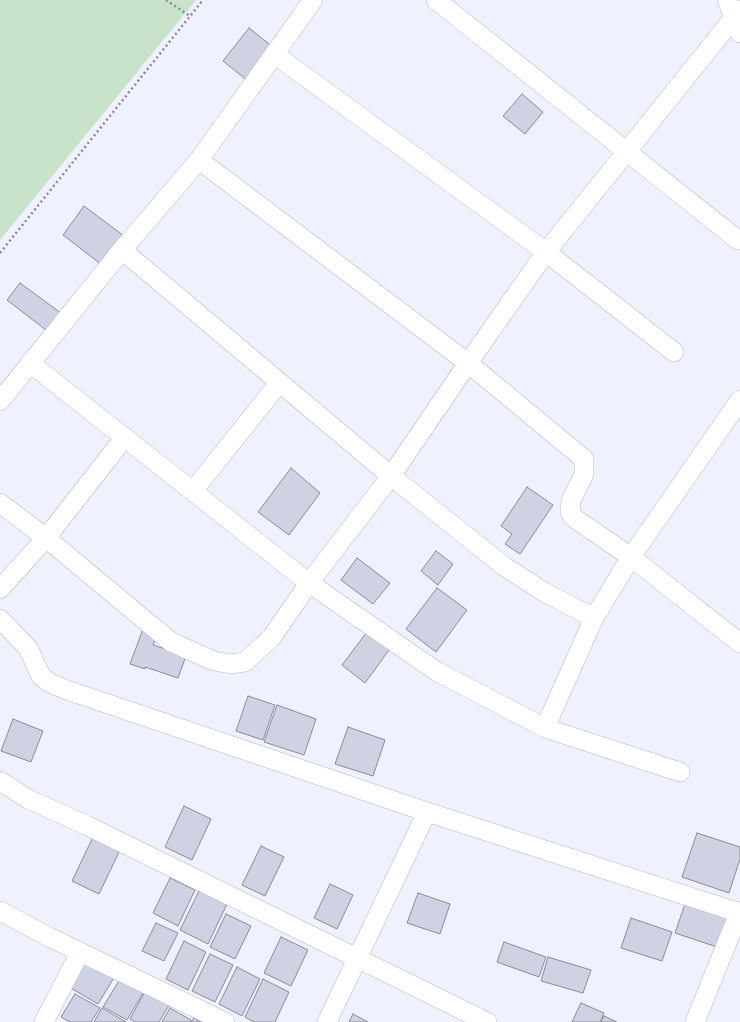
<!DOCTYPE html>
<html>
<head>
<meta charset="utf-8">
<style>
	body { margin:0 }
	canvas { display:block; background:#eff1fe }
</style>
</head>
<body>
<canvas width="740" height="1022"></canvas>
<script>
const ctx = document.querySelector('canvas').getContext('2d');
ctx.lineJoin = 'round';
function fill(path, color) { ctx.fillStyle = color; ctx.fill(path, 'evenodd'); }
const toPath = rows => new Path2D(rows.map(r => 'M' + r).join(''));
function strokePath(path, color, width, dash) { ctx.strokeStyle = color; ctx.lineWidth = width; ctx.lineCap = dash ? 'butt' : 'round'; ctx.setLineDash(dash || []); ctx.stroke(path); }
fill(toPath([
	[0,0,196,0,0,240]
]), '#c9e3ca');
const building = toPath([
	[249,28,274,48,248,81,223,61,249,28],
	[522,94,543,112,525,134,503,116,522,94],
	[84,206,124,236,102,265,63,235,84,206],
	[20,283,65,316,51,334,7,300,20,283],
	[291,468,320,493,289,535,258,512,291,468],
	[527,487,553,505,520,554,505,544,512,534,501,526,527,487],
	[436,551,453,564,438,585,421,571,436,551],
	[357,558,390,583,373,604,341,580,357,558],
	[437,588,467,610,436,652,406,629,437,588],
	[143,629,157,634,153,645,186,656,178,678,145,667,145,669,130,664,143,629],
	[367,632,389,650,365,683,342,665,367,632],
	[248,696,275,705,263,740,236,731,248,696],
	[277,705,316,719,304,755,264,742,277,705],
	[13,719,43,731,31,762,1,751,13,719],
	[348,727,385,740,373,776,335,764,348,727],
	[184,806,211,819,192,860,165,847,184,806],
	[697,833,740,847,740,859,729,893,682,877,697,833],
	[93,837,120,850,99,894,72,881,93,837],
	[261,846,284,857,265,896,242,885,261,846],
	[170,878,195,890,178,926,153,913,170,878],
	[330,884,353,895,337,929,314,918,330,884],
	[199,891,227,904,208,944,180,930,199,891],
	[418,893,450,904,440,934,407,923,418,893],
	[685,904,727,917,717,947,675,933,685,904],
	[226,914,251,926,235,959,210,947,226,914],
	[631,918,672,932,662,961,621,948,631,918],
	[156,923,178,933,164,961,142,951,156,923],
	[281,937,308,950,291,986,264,973,281,937],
	[184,941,206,952,188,990,166,979,184,941],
	[504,942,546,957,539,977,497,962,504,942],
	[210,954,233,965,215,1002,192,991,210,954],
	[548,957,591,970,583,993,541,981,548,957],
	[86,959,115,976,98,1004,69,987,86,959],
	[237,967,260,979,242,1016,219,1004,237,967],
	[120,979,143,993,127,1020,103,1007,120,979],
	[263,979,289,992,275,1022,254,1022,245,1017,263,979],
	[147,988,171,1002,159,1022,135,1022,130,1019,147,988],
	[75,994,100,1008,91,1022,70,1022,61,1017,75,994],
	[581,1003,604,1013,600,1022,572,1022,581,1003],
	[102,1008,126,1022,94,1022,102,1008],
	[170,1008,191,1020,190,1022,162,1022,170,1008],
	[353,1014,368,1022,349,1022,353,1014],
	[604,1016,617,1022,601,1022,604,1016],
	[194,1018,201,1022,191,1022,194,1018]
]);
fill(building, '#cfd2e2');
strokePath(building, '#888b99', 1);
const street = toPath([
	[436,0,738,240],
	[727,0,740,33],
	[274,54,546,252,674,352],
	[199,160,468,363,584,459,584,474,571,501,570,512,574,518,631,557,740,643],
	[122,250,391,476,505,567,544,592,594,618],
	[30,363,309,583,436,671,545,728,680,772],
	[0,401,122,250,199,160,313,0],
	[193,491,279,383],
	[0,503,46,538,171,642,214,661,231,664,245,662,272,637,309,583,391,476,468,363,546,252,740,10],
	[0,589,46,538,125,437],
	[0,619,28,648,41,676,50,683,67,690,427,812,740,913],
	[545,728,594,618,631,557,740,400],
	[0,781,28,799,88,826,487,1022],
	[0,911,49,937,225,1022],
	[44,1022,80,952],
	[327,1022,427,812],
	[695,1022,739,913]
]);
strokePath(street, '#b5b8c8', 20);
strokePath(toPath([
	[166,0,190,16],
	[0,253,203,0]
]), '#8a8b95', 2.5, [2, 3]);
strokePath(street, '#fff', 19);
</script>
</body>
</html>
